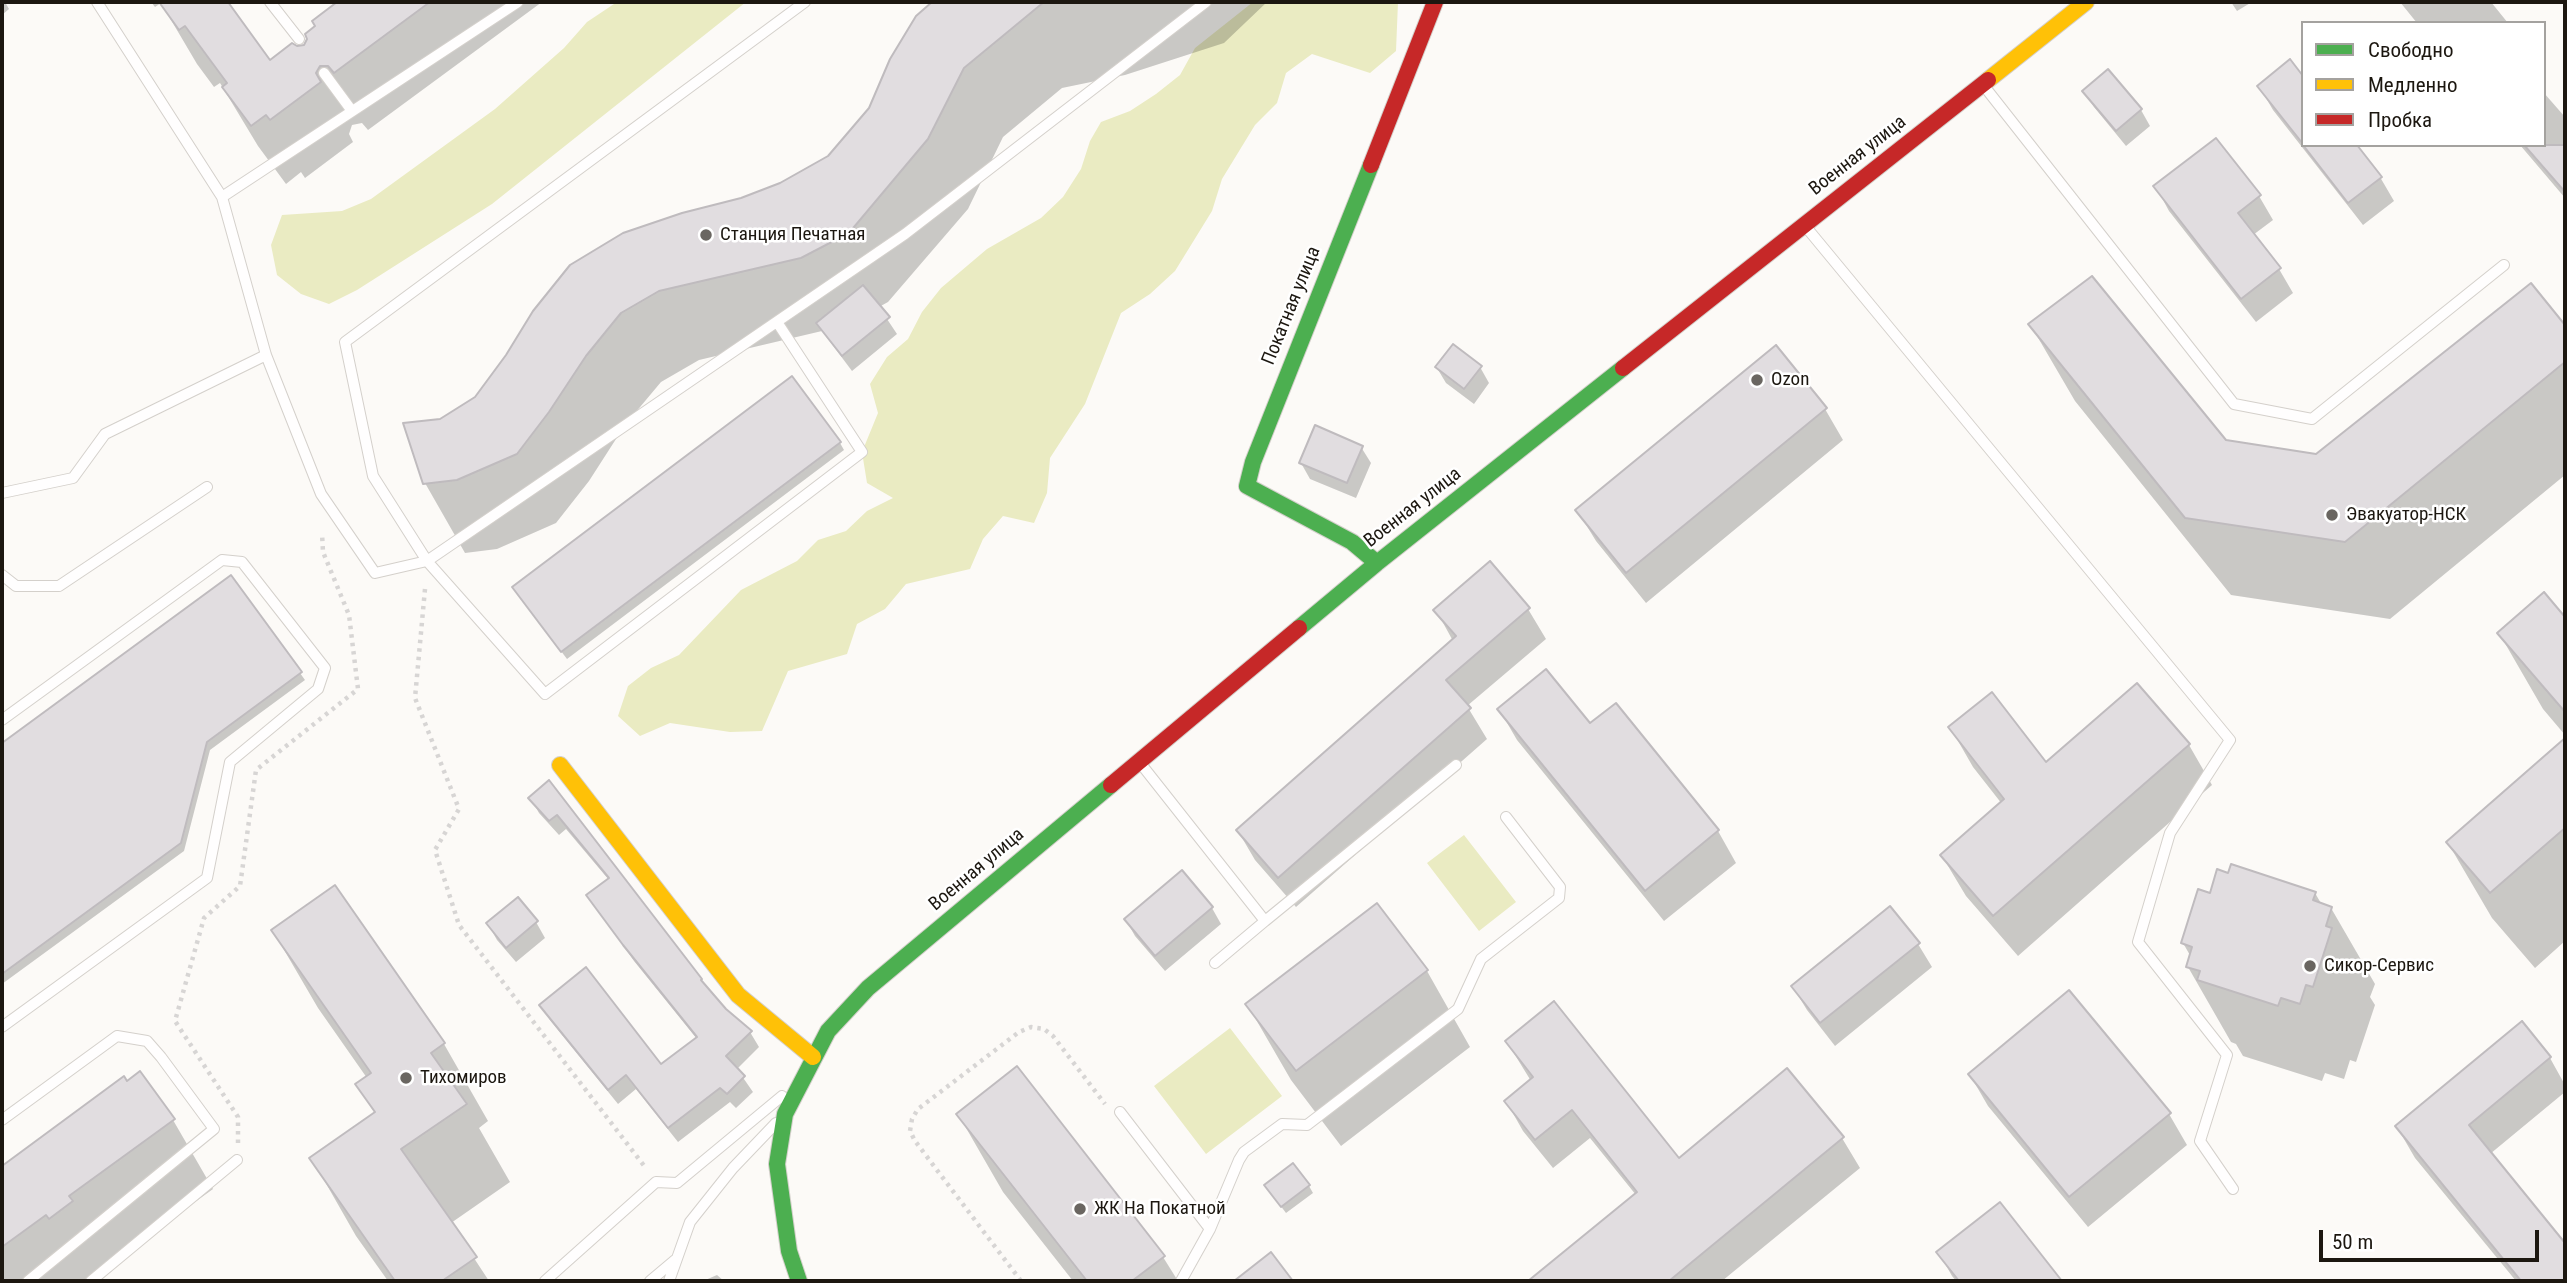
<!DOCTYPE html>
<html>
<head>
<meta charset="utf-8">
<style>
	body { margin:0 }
	#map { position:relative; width:2567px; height:1283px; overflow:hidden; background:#fcfaf7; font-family:"Roboto Condensed",sans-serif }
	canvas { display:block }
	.frame { position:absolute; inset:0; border:4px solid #1c1710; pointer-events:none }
	.legend { position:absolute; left:2301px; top:21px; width:245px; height:126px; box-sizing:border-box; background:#fff; border:2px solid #a4a29f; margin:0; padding:9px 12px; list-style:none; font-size:21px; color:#1c1710 }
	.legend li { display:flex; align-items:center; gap:14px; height:35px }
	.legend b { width:35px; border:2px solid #a4a29f }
	.scale { position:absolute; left:2319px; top:1230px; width:220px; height:32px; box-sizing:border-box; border:4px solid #1c1710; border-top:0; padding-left:9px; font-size:21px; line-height:24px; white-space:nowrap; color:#1c1710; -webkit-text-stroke:5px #fff; paint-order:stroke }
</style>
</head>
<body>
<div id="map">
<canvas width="2567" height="1283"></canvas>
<div class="frame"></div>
<ul class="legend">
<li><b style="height:9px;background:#4caf50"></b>Свободно</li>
<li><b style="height:9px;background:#ffc107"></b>Медленно</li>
<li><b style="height:9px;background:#c62828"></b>Пробка</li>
</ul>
<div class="scale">50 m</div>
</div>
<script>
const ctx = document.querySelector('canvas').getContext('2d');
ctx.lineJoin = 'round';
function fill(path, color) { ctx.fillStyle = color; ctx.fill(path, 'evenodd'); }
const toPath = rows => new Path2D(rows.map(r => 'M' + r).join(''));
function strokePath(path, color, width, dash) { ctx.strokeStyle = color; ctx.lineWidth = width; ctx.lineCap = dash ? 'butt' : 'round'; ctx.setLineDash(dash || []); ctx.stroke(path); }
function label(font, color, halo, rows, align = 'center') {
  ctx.font = font + ' "Roboto Condensed",sans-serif'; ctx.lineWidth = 5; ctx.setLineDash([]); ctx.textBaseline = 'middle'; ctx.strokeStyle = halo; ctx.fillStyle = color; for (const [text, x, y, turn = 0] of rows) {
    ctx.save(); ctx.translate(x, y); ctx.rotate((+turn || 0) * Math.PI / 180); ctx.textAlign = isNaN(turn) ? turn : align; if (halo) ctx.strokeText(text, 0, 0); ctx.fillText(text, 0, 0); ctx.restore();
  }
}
fill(toPath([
	[617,2,746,2,492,204,357,290,329,304,301,294,277,275,271,245,282,215,342,211,371,199,495,109,564,48,587,22],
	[1253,2,1398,2,1396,51,1370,73,1312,54,1286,73,1277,103,1255,125,1222,179,1212,211,1175,271,1150,294,1121,313,1085,404,1050,458,1047,493,1034,523,1003,516,983,539,970,569,906,584,885,609,857,624,847,654,788,671,762,731,730,732,670,723,640,736,618,716,628,686,651,668,679,655,741,590,797,561,818,540,846,531,867,511,893,498,867,483,862,452,878,413,870,384,887,357,908,339,922,312,941,288,987,249,1041,218,1063,197,1081,169,1090,141,1101,122,1130,111,1156,94,1180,75,1195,48],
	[1464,835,1516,902,1479,931,1427,863],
	[1230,1028,1282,1096,1206,1154,1154,1086]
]), '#eaebc2');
fill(toPath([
	[2,2,5,2,9,9,2,15],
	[151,2,225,2,270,62,304,47,340,10,351,2,542,2,368,130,362,123,352,125,349,134,353,142,305,178,301,172,286,184,258,146,220,83,214,87,197,64,161,3,155,7],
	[934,2,1267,2,1224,43,1125,75,1062,88,1003,137,968,209,888,302,879,307,897,334,852,371,822,331,699,360,661,382,625,425,589,481,556,523,497,549,465,553,425,483,440,421,476,398,742,200,780,185,829,157,870,108,918,17],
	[2231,2,2252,2,2237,11],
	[2400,2,2491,2,2508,23,2417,23],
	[2108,71,2141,110,2150,126,2126,146,2094,107,2084,91],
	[2303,79,2303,145,2355,145,2380,177,2394,201,2363,225,2273,110,2259,86],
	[2544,93,2565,117,2565,198,2520,145,2544,145],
	[2156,187,2259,196,2273,220,2253,235,2279,269,2293,293,2256,322,2169,211],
	[2531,286,2565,327,2565,475,2390,619,2231,595,2075,401,2030,324,2225,441,2316,456],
	[1480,367,1489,383,1474,404,1446,383,1437,368],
	[1825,409,1843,440,1646,603,1596,541,1577,510],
	[840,443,844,450,567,659,518,594],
	[1361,447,1371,463,1356,498,1310,479,1301,463],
	[231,577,305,680,210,750,184,851,2,984,2,745],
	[2543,594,2565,619,2565,735,2543,709,2499,633],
	[1528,609,1546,639,1467,706,1487,739,1296,907,1255,860,1238,831,1453,641,1436,610],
	[1615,705,1718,831,1736,863,1664,921,1517,740,1499,709,1590,726],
	[1950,727,2046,765,2189,745,2212,785,2018,956,1966,896,1942,856,2002,804,1973,767],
	[2565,741,2565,941,2535,968,2492,918,2448,843],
	[548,783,725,1010,750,1032,759,1047,737,1069,753,1092,736,1108,730,1102,678,1142,636,1089,618,1104,550,1020,541,1005,661,1067,697,1039,634,961,588,895,609,880,566,829,559,835,539,813,531,798],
	[2315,893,2322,905,2331,908,2375,984,2370,997,2375,1005,2356,1062,2350,1060,2344,1079,2325,1073,2322,1081,2243,1056,2236,1044,2231,1042,2188,967,2191,957,2183,943,2211,895],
	[1377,905,1427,971,1470,1047,1341,1146,1291,1080,1247,1004],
	[1212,908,1221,924,1165,971,1135,936,1126,920],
	[536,922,545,938,516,962,497,940,488,924],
	[273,931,444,1044,488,1121,479,1128,510,1182,451,1223,489,1281,388,1281,356,1236,312,1159,375,1114,358,1084,367,1078,318,1008],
	[1918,944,1932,967,1835,1046,1807,1010,1793,987],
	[2522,1024,2550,1058,2565,1085,2565,1092,2490,1154,2565,1245,2565,1281,2516,1281,2415,1158,2397,1127],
	[1507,1042,1678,1160,1787,1071,1842,1138,1860,1168,1722,1281,1531,1281,1636,1195,1590,1138,1553,1168,1523,1131,1506,1101,1531,1081],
	[1970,1075,2169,1114,2187,1145,2088,1227,1988,1106],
	[123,1079,173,1120,213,1189,108,1265,112,1271,98,1281,2,1281,2,1168],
	[958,1114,1163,1257,1178,1281,1073,1281,1003,1192],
	[1309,1186,1313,1193,1286,1213,1271,1193],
	[2000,1205,2060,1281,1956,1281,1952,1276,1939,1253],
	[717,1275,724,1281,703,1281]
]), '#0003');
const building = toPath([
	[159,2,228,2,270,60,292,43,297,46,304,45,307,39,305,34,315,26,312,21,337,2,430,2,334,73,328,66,320,66,316,73,321,82,270,120,266,115,251,126,222,87,227,83,185,26,179,30,159,2],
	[932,2,1044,2,964,68,928,139,849,233,801,258,659,291,621,313,586,356,549,412,517,454,457,480,423,484,403,423,440,419,475,397,506,355,533,311,570,265,623,233,682,213,741,198,780,183,828,156,869,108,890,59,916,16,932,2],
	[2290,59,2303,76,2303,144,2257,86,2290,59],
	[2108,69,2142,109,2116,131,2082,91,2108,69],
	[2216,138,2261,195,2238,213,2281,268,2241,299,2153,186,2216,138],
	[2303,145,2357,145,2382,177,2348,203,2303,145],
	[2524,145,2565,145,2565,192,2524,145],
	[2092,276,2226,440,2316,454,2531,283,2565,325,2565,362,2345,542,2185,518,2028,324,2092,276],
	[863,285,890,317,842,356,816,323,863,285],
	[1453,344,1482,366,1464,389,1435,367,1453,344],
	[1776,345,1827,408,1626,573,1575,510,1776,345],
	[792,376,841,442,561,652,512,587,792,376],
	[1315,425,1363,446,1347,483,1299,463,1315,425],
	[1490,561,1530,608,1446,680,1471,708,1278,878,1236,830,1456,636,1433,610,1490,561],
	[231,575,302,672,207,742,181,843,2,974,2,743,231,575],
	[2544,592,2565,617,2565,712,2497,633,2544,592],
	[1546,669,1590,723,1616,703,1719,830,1645,891,1497,709,1546,669],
	[2137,683,2190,744,1993,916,1940,855,2004,799,1948,727,1992,692,2046,762,2137,683],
	[2565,738,2565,828,2490,893,2446,842,2565,738],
	[549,780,702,979,701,980,726,1009,752,1031,726,1056,745,1076,727,1094,720,1088,668,1128,626,1075,608,1090,539,1005,586,967,661,1064,697,1037,623,945,586,895,609,878,557,815,549,821,528,798,549,780],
	[2231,864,2316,892,2313,900,2332,907,2326,926,2332,928,2313,987,2306,985,2300,1004,2281,998,2278,1006,2197,980,2200,971,2186,967,2192,947,2181,943,2198,889,2210,893,2217,869,2228,873,2231,864],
	[1182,870,1213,907,1155,956,1124,919,1182,870],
	[335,885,445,1043,431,1053,467,1104,401,1149,477,1257,442,1281,395,1281,309,1158,375,1112,355,1084,371,1073,271,930,335,885],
	[518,897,538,921,506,948,486,923,518,897],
	[1377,903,1428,970,1296,1071,1245,1004,1377,903],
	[1890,906,1920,943,1820,1023,1791,986,1890,906],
	[2069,990,2171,1113,2069,1197,1968,1074,2069,990],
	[1554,1001,1679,1158,1787,1068,1844,1137,1669,1281,1528,1281,1637,1192,1572,1110,1535,1140,1504,1101,1533,1077,1505,1041,1554,1001],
	[2522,1021,2551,1057,2469,1125,2565,1243,2565,1281,2521,1281,2395,1126,2522,1021],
	[1017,1066,1165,1256,1132,1281,1087,1281,956,1114,1017,1066],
	[140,1071,175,1119,69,1196,73,1201,49,1219,46,1215,2,1247,2,1166,124,1076,127,1081,140,1071],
	[1293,1163,1310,1185,1281,1207,1264,1185,1293,1163],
	[2000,1202,2062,1281,1959,1281,1936,1252,2000,1202],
	[1271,1252,1293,1281,1234,1281,1271,1252]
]);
fill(building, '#e1dde0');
strokePath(building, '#bfbbbe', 2);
const lane = toPath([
	[97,2,222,197,266,355,321,494,375,573,427,561,905,234,1206,2],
	[270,2,299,39],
	[324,73,352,111],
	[1984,86,2234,404,2312,419,2504,265],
	[222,197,518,2],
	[1806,227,2230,740,2170,833,2138,942,2227,1055,2200,1141,2233,1189],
	[777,322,862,452,545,694,427,561,373,476,345,342,805,2],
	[2,493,73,478,105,434,266,355],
	[2,575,16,586,59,586,207,487],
	[2,720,222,560,242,562,325,668,318,689,230,762,207,878,2,1027],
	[1141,764,1265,921,1215,963],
	[1265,921,1456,765],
	[1120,1112,1210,1229],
	[2,1120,117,1036,147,1041,161,1057,214,1129,28,1281],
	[91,1281,237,1160],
	[545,1281,656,1182,677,1183,782,1096],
	[650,1281,675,1260],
	[669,1281,690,1222,733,1168,776,1123],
	[1181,1281,1210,1229,1239,1160,1244,1152,1282,1124,1307,1125,1458,1009,1481,959,1559,898,1560,887,1506,817]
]);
const fast = toPath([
	[1371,165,1253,462,1247,486,1352,542,1377,563],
	[1299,628,1377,563,1623,368],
	[799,1281,789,1251,777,1164,785,1114,828,1031,868,988,1111,785]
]);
const slow = toPath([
	[1988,80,2086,2],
	[560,765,738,995,813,1057]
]);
const jam = toPath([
	[1371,165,1435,2],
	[1623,368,1988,80],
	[1111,785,1299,628]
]);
strokePath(lane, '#d4d0cb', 12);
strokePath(fast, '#d4d0cb', 18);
strokePath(slow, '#d4d0cb', 18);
strokePath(jam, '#d4d0cb', 18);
strokePath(toPath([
	[425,589,415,698,459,809,435,850,459,925,645,1167],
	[238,1143,238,1117,175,1021,204,918,240,886,256,770,358,689,349,615,323,552,322,533],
	[1021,1281,915,1141,910,1131,912,1119,918,1109,1019,1032,1031,1027,1044,1029,1053,1036,1105,1104]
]), '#d7d5d4', 4.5, [3.5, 5]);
strokePath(lane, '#fffefe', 10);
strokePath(fast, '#4caf50', 16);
strokePath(slow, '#ffc107', 16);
strokePath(jam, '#c62828', 16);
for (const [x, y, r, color] of [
	[706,235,7,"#6a6661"],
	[1757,380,7,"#6a6661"],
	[2332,515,7,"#6a6661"],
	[2310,966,7,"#6a6661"],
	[406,1078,7,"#6a6661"],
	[1080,1209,7,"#6a6661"]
]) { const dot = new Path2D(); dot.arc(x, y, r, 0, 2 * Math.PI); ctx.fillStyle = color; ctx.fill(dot); strokePath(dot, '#fff', 2.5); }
label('19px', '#1c1710', '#fff', [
	["Военная улица",1858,156,-38],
	["Покатная улица",1292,306,-68],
	["Военная улица",1413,508,-38],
	["Военная улица",977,870,-40]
]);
label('19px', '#1c1710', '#fff', [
	["Станция Печатная",720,235],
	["Ozon",1771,380],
	["Эвакуатор-НСК",2346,515],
	["Сикор-Сервис",2324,966],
	["Тихомиров",420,1078],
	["ЖК На Покатной",1094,1209]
], 'left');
</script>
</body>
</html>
